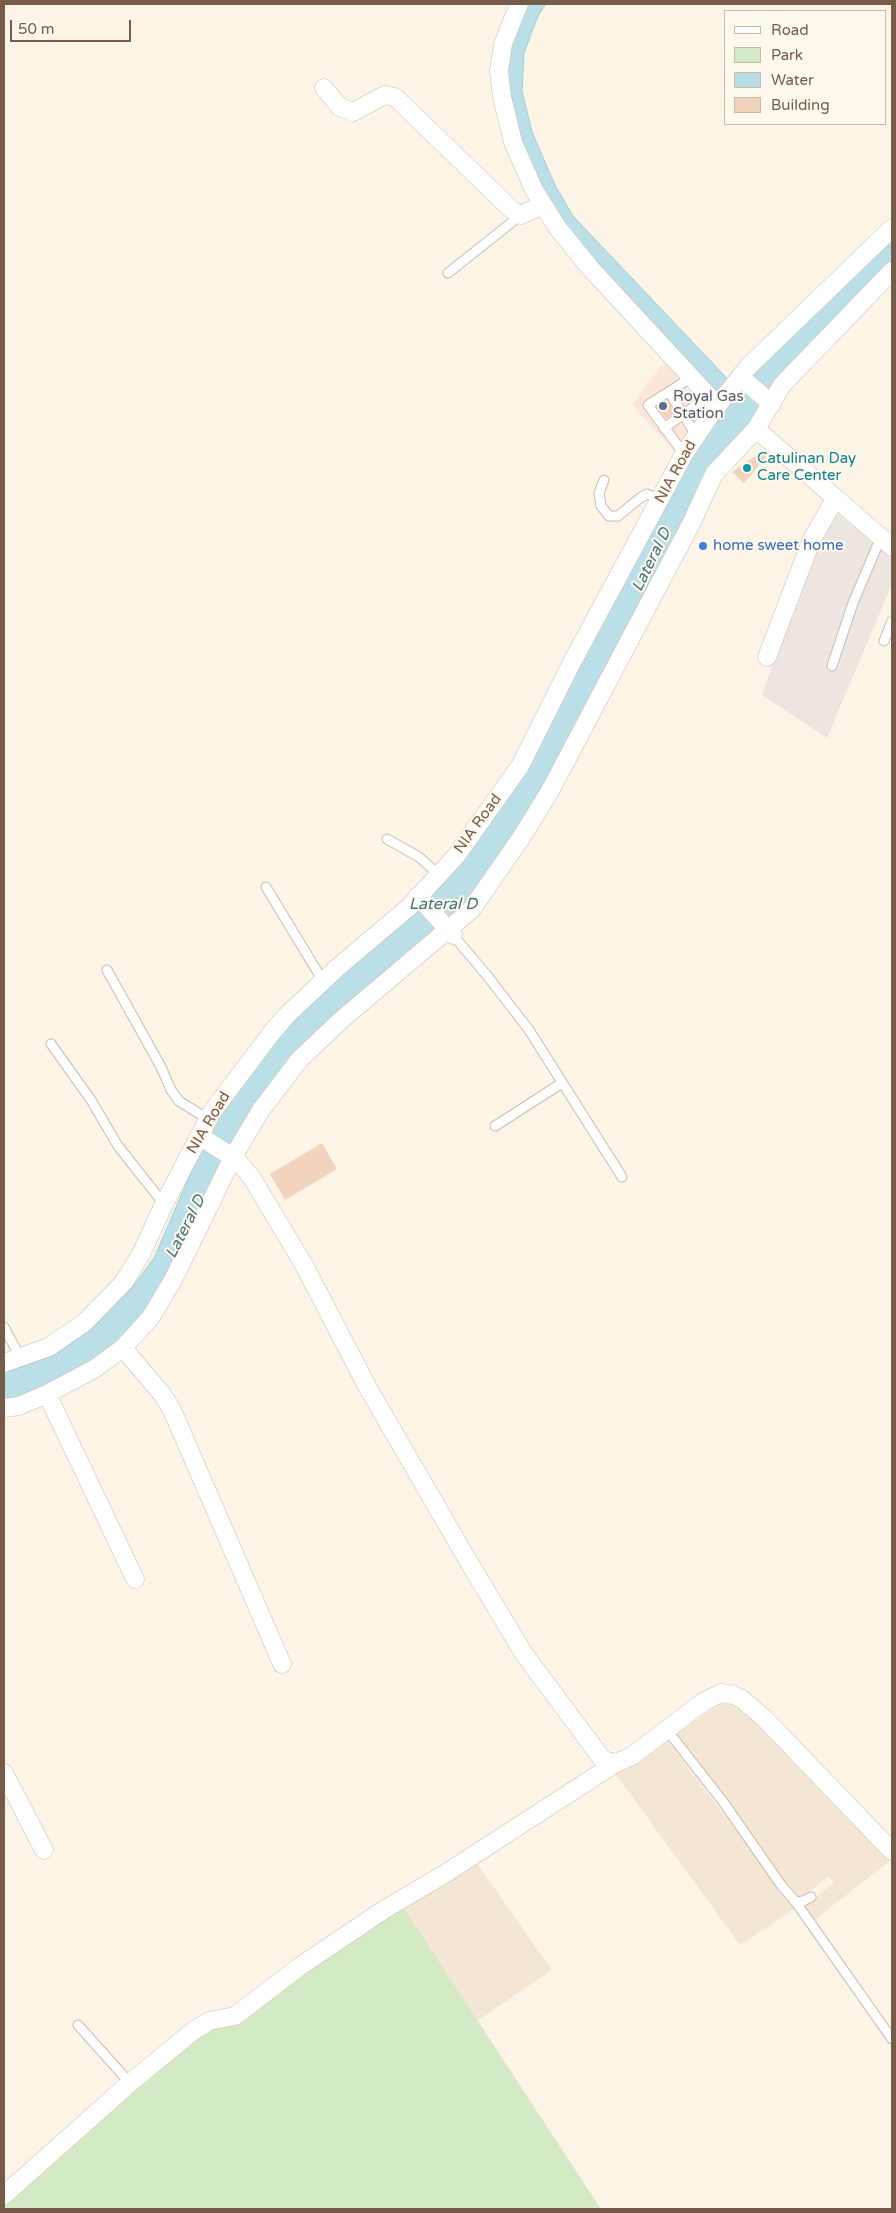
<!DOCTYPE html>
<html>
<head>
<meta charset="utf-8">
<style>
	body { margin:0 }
	#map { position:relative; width:896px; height:2213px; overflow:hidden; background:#fcf4e6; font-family:"Varela Round",sans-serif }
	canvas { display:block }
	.frame { position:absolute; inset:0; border:5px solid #765b4b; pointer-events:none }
	.legend { position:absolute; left:724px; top:10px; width:162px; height:115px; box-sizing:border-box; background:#fff8ed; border:1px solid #c8b9ac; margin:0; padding:6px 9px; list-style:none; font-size:15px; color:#765b4b }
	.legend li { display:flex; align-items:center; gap:10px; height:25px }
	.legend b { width:25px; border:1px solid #c8b9ac }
	.scale { position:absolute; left:10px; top:20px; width:121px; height:22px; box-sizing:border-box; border:2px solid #765b4b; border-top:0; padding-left:6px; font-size:15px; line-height:18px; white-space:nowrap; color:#765b4b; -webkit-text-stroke:4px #fff8ed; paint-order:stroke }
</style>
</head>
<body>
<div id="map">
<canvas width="896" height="2213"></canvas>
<div class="frame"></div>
<ul class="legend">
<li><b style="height:6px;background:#fff"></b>Road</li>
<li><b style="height:14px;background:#d3eac5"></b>Park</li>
<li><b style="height:14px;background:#bbdfe6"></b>Water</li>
<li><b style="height:14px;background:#f2d4be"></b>Building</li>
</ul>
<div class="scale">50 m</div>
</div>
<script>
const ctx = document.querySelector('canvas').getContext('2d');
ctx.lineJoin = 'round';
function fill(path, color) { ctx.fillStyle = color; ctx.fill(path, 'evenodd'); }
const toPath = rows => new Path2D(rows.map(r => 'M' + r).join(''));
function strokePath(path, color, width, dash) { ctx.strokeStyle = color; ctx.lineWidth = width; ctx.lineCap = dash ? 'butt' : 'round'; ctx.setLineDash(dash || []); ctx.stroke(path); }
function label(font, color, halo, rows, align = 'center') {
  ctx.font = font + ' "Varela Round",sans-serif'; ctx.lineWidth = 4; ctx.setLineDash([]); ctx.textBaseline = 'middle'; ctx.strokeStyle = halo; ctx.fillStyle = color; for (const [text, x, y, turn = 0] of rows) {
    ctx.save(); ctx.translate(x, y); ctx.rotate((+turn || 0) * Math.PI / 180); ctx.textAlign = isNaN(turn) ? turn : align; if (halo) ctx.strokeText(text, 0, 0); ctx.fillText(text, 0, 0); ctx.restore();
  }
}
fill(toPath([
	[729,1702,739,1704,892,1859,807,1926,794,1909,740,1945,614,1772,666,1739,749,1847,802,1907,806,1906,834,1882,828,1876,802,1899,797,1898,779,1876,676,1733,718,1705],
	[475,1861,552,1970,477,2021,403,1907]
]), '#f4e6d5');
fill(toPath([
	[666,359,685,385,697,422,676,453,632,405]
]), '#fce5da');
fill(toPath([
	[833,510,892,559,892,584,827,738,762,695,820,534]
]), '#ede6e0');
fill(toPath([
	[403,1907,601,2209,4,2209,4,2202,167,2058]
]), '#d3eac5');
const water = toPath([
	[525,4,546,4,538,16,524,53,522,91,532,132,555,185,573,216,740,392,752,375,892,237,892,264,778,379,503,855,457,915,294,1055,159,1295,122,1341,91,1364,52,1384,4,1402,4,1373,55,1355,93,1328,131,1289,154,1258,216,1115,277,1036,466,855,678,479,715,420,729,404,599,267,561,224,540,188,520,137,508,94,508,51,525,4]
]);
fill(water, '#bbdfe6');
strokePath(water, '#a1ced8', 1);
fill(toPath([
	[667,400,675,413,666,419,657,406],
	[764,450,769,454,744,483,732,472],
	[322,1143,337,1169,285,1200,270,1174]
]), '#f2d4be');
const lane = toPath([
	[448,273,521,215],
	[669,392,696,435],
	[664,428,709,396],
	[684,454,648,405,692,377],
	[604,480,599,493,601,506,609,516,618,516,640,498,647,494,660,500],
	[884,641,892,621],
	[832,666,853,603,881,537],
	[387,839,419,857,438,874],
	[266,887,323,981],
	[453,935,489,978,529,1030,622,1177],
	[107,970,161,1067,171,1090,179,1101,208,1119],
	[51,1044,91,1100,118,1146,164,1204],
	[495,1126,562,1083],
	[4,1327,20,1357],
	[667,1730,724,1803,781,1885,795,1901,801,1902,811,1897],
	[795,1901,892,2039],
	[78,2025,130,2083]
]);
const street = toPath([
	[519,4,503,44,499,71,502,97,513,142,534,190,557,227,591,269,717,405],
	[324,88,340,107,353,112,385,95,395,97,512,210,521,215,543,205],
	[740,377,772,404],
	[756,429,892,547],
	[767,657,812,539,835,499],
	[418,896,453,935],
	[199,1136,236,1159,252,1178,304,1265,368,1388,467,1559,524,1654,603,1760,616,1763,632,1756,703,1702,721,1693,733,1695,742,1699,764,1718,892,1851],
	[123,1348,162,1394,172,1410,282,1664],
	[4,1363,49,1347,85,1322,124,1282,142,1252,164,1204,212,1112,273,1031,287,1015,337,968,409,907,456,856,520,766,571,664,684,454,711,414,748,367,892,228],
	[47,1394,135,1579],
	[4,1408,19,1406,47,1394,94,1369,123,1348,151,1317,173,1280,233,1157,261,1110,299,1060,340,1021,471,910,521,838,550,791,692,522,714,474,756,429,782,385,892,271],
	[4,1773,44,1850],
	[4,2195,130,2083,193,2031,209,2021,235,2016,299,1967,385,1909,443,1875,616,1763]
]);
strokePath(lane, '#cebcad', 11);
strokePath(street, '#cebcad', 19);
strokePath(lane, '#fff', 9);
strokePath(street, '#fff', 18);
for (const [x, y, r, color] of [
	[663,406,5,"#5c6f8a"],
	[747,468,5,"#0f9aa8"],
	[703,546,5,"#3f7fe0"]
]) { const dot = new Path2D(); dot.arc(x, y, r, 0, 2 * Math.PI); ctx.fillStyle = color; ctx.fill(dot); strokePath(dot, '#fff8ed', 2); }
label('15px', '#4e5e75', '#fff8ed', [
	["Royal Gas",673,397],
	["Station",673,414]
], 'left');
label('15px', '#0d838f', '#fff8ed', [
	["Catulinan Day",757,459],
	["Care Center",757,476]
], 'left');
label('15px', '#765b4b', '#fff8ed', [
	["NIA Road",676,472,-61],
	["NIA Road",478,824,-54],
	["NIA Road",209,1123,-59]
]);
label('15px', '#366cbe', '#fff8ed', [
	["home sweet home",713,546]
], 'left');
label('italic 16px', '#417682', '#fff8ed', [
	["Lateral D",652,560,-64],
	["Lateral D",443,905],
	["Lateral D",186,1227,-63]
]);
</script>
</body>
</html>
